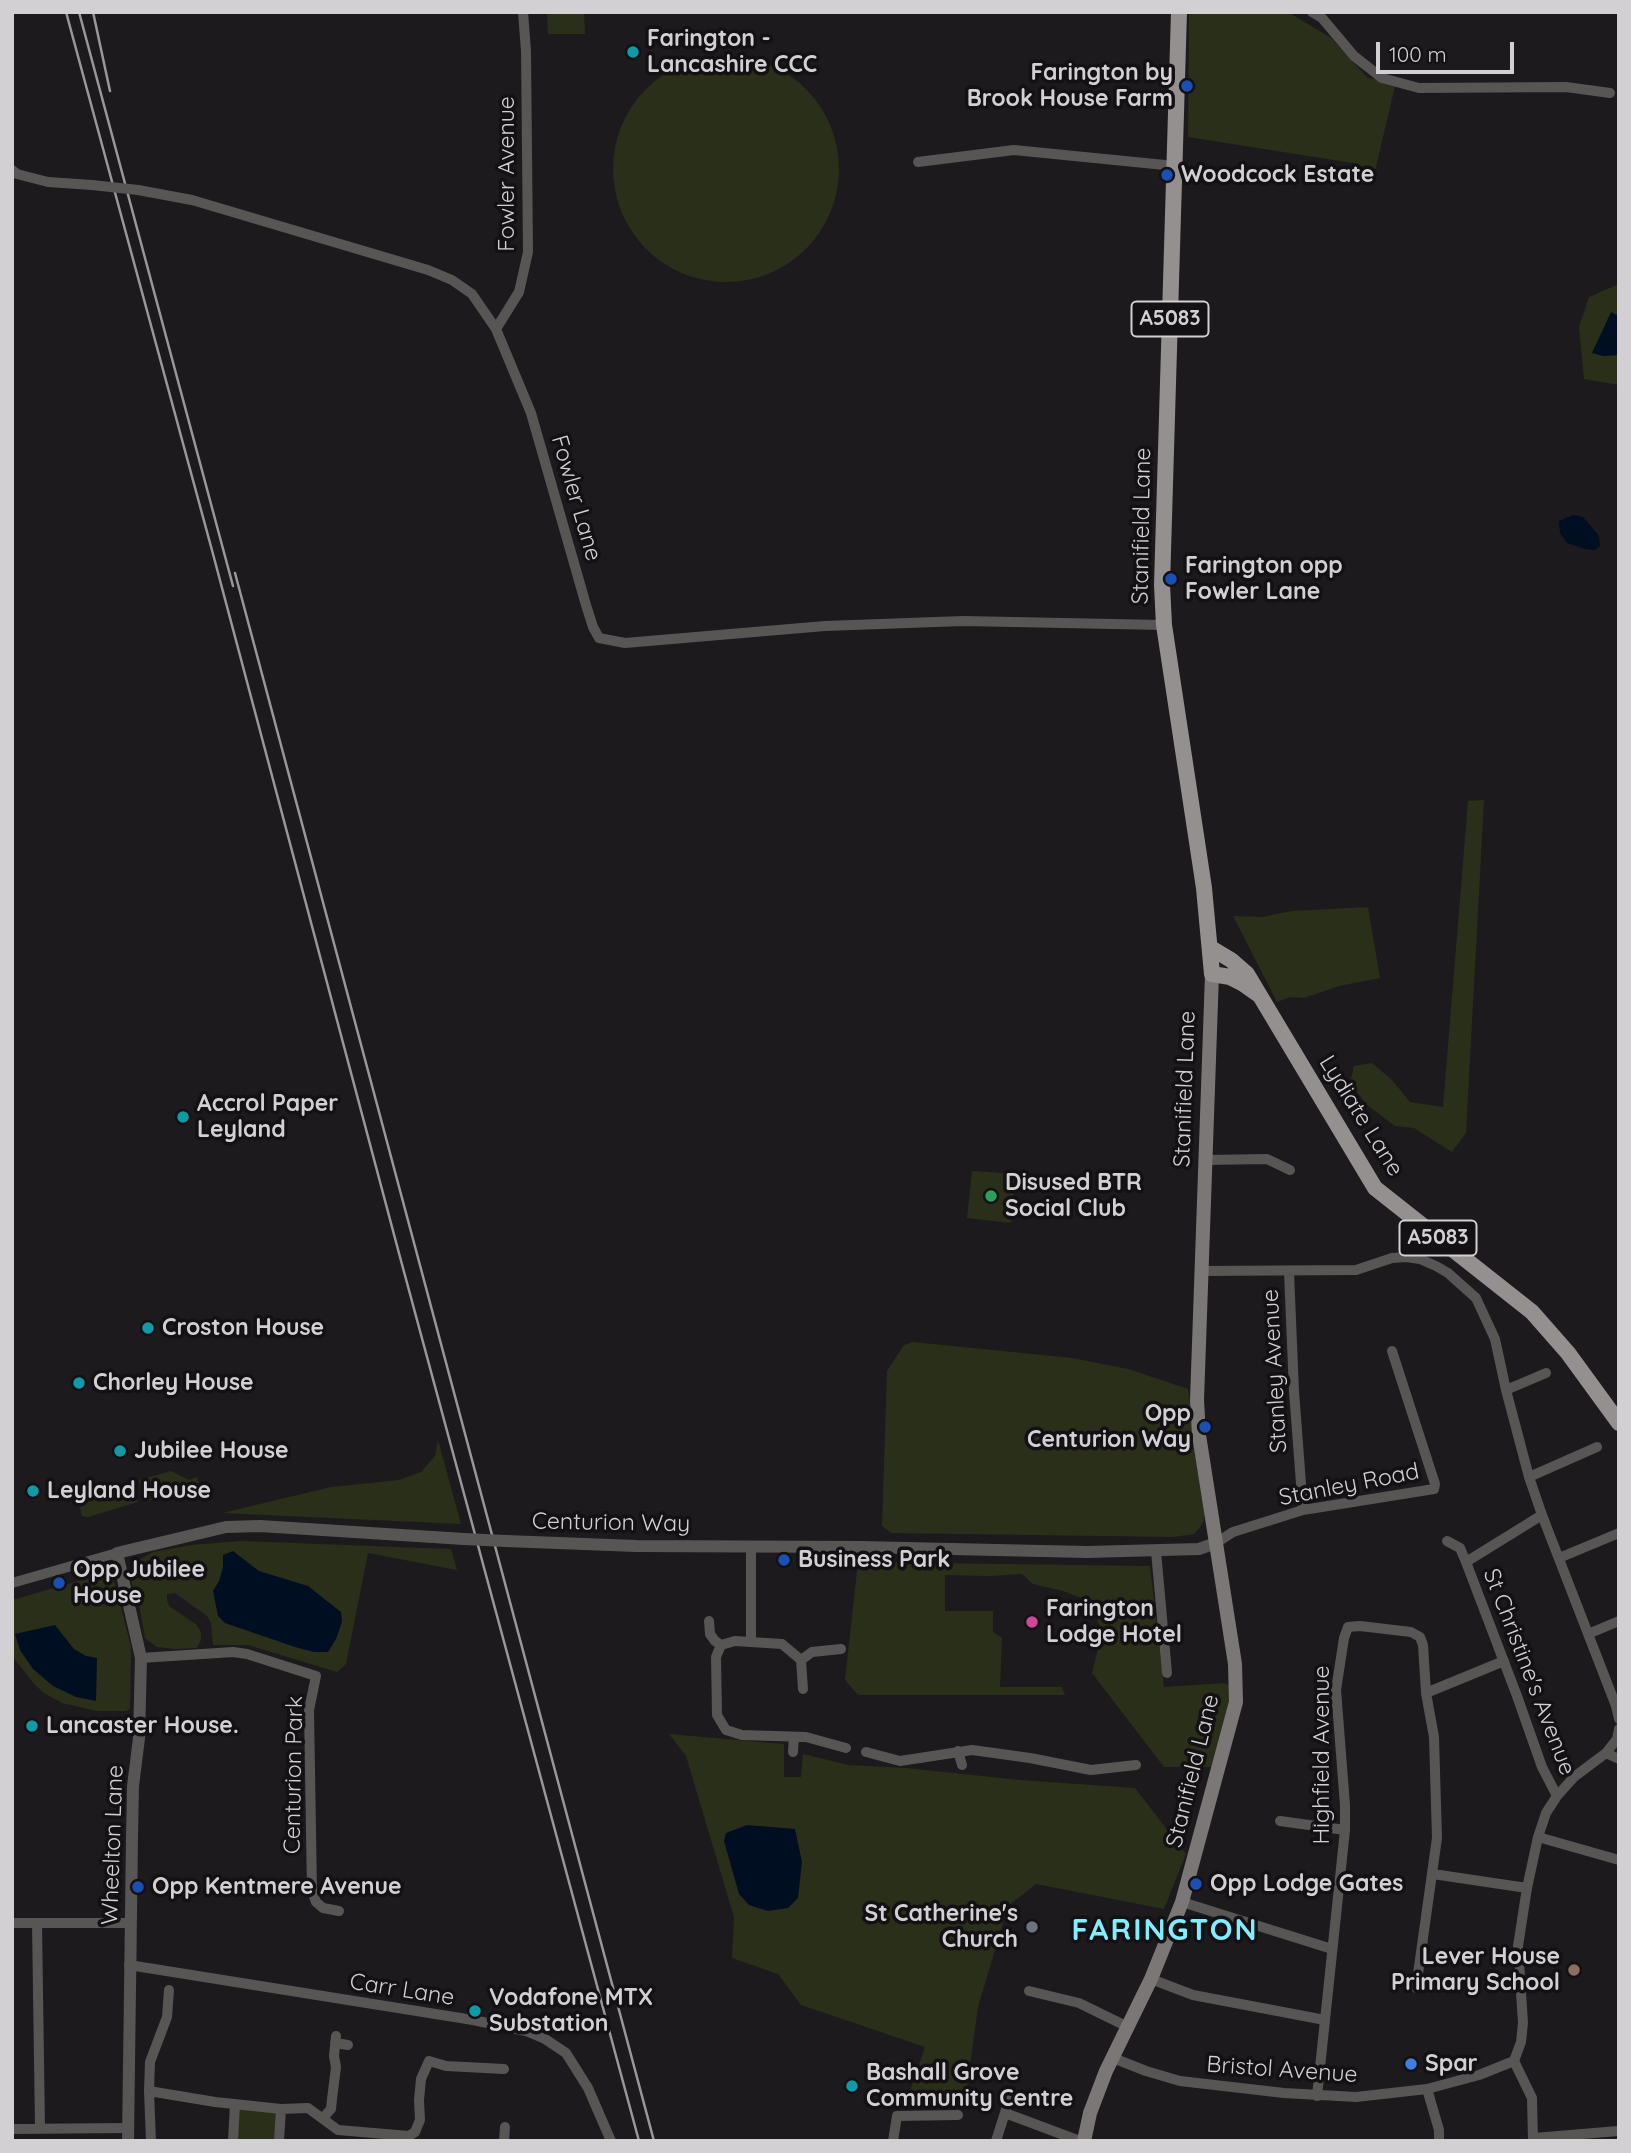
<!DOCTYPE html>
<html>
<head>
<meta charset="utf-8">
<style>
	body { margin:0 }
	#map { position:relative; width:1631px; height:2153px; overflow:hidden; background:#1d1a1d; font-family:Quicksand,sans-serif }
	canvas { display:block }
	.frame { position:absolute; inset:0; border:14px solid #d2d0d2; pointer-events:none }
	.scale { position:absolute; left:1376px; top:42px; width:138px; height:32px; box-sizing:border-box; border:4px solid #d2d0d2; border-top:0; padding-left:9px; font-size:21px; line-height:24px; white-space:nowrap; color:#d2d0d2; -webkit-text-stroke:5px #141114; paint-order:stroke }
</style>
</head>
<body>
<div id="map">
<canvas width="1631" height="2153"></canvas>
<div class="frame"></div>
<div class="scale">100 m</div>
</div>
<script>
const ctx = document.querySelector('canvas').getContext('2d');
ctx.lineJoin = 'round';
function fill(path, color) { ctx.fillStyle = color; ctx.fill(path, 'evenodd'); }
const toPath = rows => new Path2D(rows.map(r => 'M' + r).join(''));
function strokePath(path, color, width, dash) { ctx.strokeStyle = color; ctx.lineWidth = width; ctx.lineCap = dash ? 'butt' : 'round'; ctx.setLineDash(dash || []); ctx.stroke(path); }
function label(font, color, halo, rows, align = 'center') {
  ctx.font = font + ' Quicksand,sans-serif'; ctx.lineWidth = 7; ctx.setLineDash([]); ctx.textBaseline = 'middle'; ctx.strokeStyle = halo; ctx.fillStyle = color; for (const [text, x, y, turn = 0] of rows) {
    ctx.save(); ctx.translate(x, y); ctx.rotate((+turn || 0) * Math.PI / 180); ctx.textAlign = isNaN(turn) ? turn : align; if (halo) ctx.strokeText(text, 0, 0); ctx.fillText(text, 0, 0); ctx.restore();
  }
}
fill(toPath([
	[547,12,584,12,585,34,548,34],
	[1189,12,1288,12,1331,38,1368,78,1396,82,1375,171,1353,163,1188,137],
	'613 169a113 113 0 1 1 226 0a113 113 0 1 1-226 0Z',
	[1619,284,1619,385,1584,379,1579,327,1589,297],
	[1484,800,1466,1133,1452,1152,1414,1128,1395,1126,1367,1105,1350,1083,1354,1066,1372,1063,1392,1080,1410,1102,1443,1107,1468,801],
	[1368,907,1380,978,1339,986,1304,998,1290,997,1277,1002,1233,916,1262,917,1292,911],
	[972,1171,1015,1174,1011,1223,967,1218],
	[913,1342,1072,1358,1128,1369,1188,1389,1205,1510,1204,1520,1200,1527,1194,1534,1173,1537,891,1533,882,1526,887,1371,904,1345],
	[438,1440,461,1524,222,1513,331,1487,399,1480,421,1472,435,1456],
	[171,1471,189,1480,197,1477,200,1487,147,1501,145,1500,143,1497,139,1480],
	[130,1481,133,1484,138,1502,88,1517,82,1516,77,1496],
	[241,1541,451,1549,457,1570,368,1553,346,1664,337,1672,248,1645,213,1645,211,1623,207,1616,175,1593,167,1594,167,1600,169,1606,196,1624,201,1632,201,1640,197,1648,175,1649,157,1647,145,1638,139,1605,132,1586,131,1568,135,1562,153,1552,191,1545],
	[858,1562,1150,1566,1164,1687,1224,1683,1234,1688,1223,1734,1211,1767,1164,1767,1092,1673,1102,1632,1090,1601,1063,1591,1033,1584,1022,1574,990,1576,945,1575,945,1611,993,1611,993,1632,1002,1638,1000,1687,1062,1687,1065,1695,858,1695,845,1680],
	[106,1573,112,1577,115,1584,131,1647,130,1709,126,1711,97,1711,62,1703,44,1693,35,1685,12,1656,12,1600],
	[669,1734,784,1744,784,1777,801,1777,803,1754,848,1765,906,1768,1020,1780,1135,1788,1186,1854,1164,1909,1036,1884,1008,1906,978,2007,964,2108,908,2097,925,2047,801,2005,778,1974,732,1958,734,1917,686,1756],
	[238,2107,278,2111,276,2141,237,2141]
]), '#2a2f1a');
fill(toPath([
	[1611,312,1619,316,1619,355,1603,356,1592,353],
	[1573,515,1583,517,1599,536,1600,546,1595,550,1585,549,1567,543,1560,533,1559,521],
	[233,1551,259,1571,308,1586,341,1612,342,1622,336,1639,328,1652,314,1652,295,1647,225,1623,218,1616,213,1591,219,1581,223,1567,223,1555],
	[55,1625,74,1649,86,1656,97,1658,96,1701,76,1697,53,1686,33,1669,20,1650,15,1634],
	[747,1825,795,1829,802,1862,798,1898,788,1908,768,1911,749,1905,739,1894,724,1841,726,1833]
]), '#000e22');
strokePath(toPath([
	[1312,12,1322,18,1354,56,1382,78,1419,88,1566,87,1610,93],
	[918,162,1014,150,1175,166],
	[12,170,17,174,48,182,92,185],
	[138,190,192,200,428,270,452,280,472,294,496,329,531,413,586,605,593,627,599,638,625,643,825,626,963,621,1164,625],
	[496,329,519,292,528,252,526,51,523,12],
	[1206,1160,1267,1159,1290,1170],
	[1201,1271,1356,1270,1392,1258,1406,1257,1420,1259,1436,1266,1448,1273,1476,1298,1495,1339,1506,1390,1529,1477,1542,1515,1616,1706,1619,1719],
	[1289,1272,1294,1391,1303,1510],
	[1506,1390,1546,1373],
	[1529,1477,1597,1447],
	[1542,1515,1466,1562,1517,1696,1542,1767,1557,1796],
	[1447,1541,1460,1548,1466,1562],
	[1216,1543,1233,1532,1303,1510,1434,1489,1435,1484,1392,1351],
	[1156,1551,1167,1673],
	[1559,1558,1619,1533],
	[12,1583,117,1553],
	[709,1621,710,1634,715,1641,721,1645],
	[1588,1634,1619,1621],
	[751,1641,751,1546],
	[141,1658,233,1652,247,1654,316,1676,309,1710,312,1891,316,1902,323,1908,339,1911],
	[801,1660,812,1652,841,1649],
	[803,1689,801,1660,782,1644,735,1641,721,1645,716,1657,717,1715,726,1730,742,1735,806,1737,846,1748],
	[1426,1693,1504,1661],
	[958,1751,962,1765],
	[793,1752,794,1737],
	[866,1752,900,1761,972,1750,1030,1758,1091,1770,1136,1765],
	[1606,1753,1619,1759],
	[1280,1821,1345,1830],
	[1538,1837,1619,1860],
	[1433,1874,1527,1888],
	[1182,1902,1332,1949],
	[12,1923,131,1923],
	[37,1923,40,2128],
	[129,1965,473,2020,526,2031,545,2039,566,2053,588,2088,611,2141],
	[1151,1979,1193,1995,1325,2020],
	[169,1990,167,2017,150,2062,149,2091,215,2102,281,2109,308,2108,338,2130,409,2136,415,2132,420,2120,419,2100,421,2079,429,2061,446,2066,504,2069],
	[1029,1991,1079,2003,1128,2027],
	[335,2043,348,2045],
	[1113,2058,1146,2071,1180,2081,1284,2093,1356,2097,1427,2089,1479,2075,1514,2061,1521,2042,1523,2023,1518,1946,1527,1888,1538,1837,1546,1813,1557,1796,1574,1777,1606,1753,1617,1739,1619,1729],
	[1514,2061,1532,2098,1533,2141],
	[1427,2089,1439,2130,1439,2141],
	[149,2091,151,2141],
	[1317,2096,1345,1830,1345,1805,1336,1690,1344,1638,1348,1627,1360,1626,1411,1632,1420,1637,1423,1645,1426,1693,1434,1737,1437,1838,1416,1988],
	[1005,2113,1080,2141],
	[323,2118,331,2109,332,2099,336,2067,334,2056,336,2036],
	[12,2129,128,2128],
	[1534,2138,1618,2131],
	[233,2141,235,2104],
	[279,2141,281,2109],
	[504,2141,505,2127],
	[893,2141,897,2116,958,2115],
	[996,2141,1009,2100]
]), '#585555', 10);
strokePath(toPath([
	[506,1541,636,1546,861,1547,1087,1552,1199,1549,1216,1543],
	[128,2141,132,1838,133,1786,139,1738,141,1658,117,1553,226,1527,260,1526,464,1539]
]), '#585555', 12);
strokePath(toPath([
	[1084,2141,1090,2113,1106,2071,1151,1979,1182,1902,1236,1702,1235,1664,1199,1435,1197,1400,1212,974]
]), '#7b7777', 14);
strokePath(toPath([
	[1179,12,1162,585,1164,625,1204,888,1212,974,1230,977,1242,983,1259,995],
	[1211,948,1231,960,1247,974,1375,1188,1532,1312,1568,1353,1619,1423]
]), '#959090', 16);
strokePath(toPath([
	[66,12,213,554,400,1257,639,2141],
	[79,12,233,586],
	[93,12,110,91],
	[235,573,654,2141]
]), '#9a979a', 2.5);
strokePath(toPath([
	[92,185,138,190]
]), '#585555', 10);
strokePath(toPath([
	[464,1539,506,1541]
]), '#585555', 12);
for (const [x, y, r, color] of [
	[633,52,7,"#0f9aa8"],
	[1187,86,7,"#1a4fb4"],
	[1167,175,7,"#1a4fb4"],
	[1171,579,7,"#1a4fb4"],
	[183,1117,7,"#0f9aa8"],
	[991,1196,7,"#2e9e5b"],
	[148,1328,7,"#0f9aa8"],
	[79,1383,7,"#0f9aa8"],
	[1205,1427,7,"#1a4fb4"],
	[120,1451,7,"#0f9aa8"],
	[33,1491,7,"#0f9aa8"],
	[784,1560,7,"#1a4fb4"],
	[59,1583,7,"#1a4fb4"],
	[1032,1622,7,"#d1479c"],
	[32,1726,7,"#0f9aa8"],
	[1196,1884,7,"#1a4fb4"],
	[138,1887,7,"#1a4fb4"],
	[1032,1927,7,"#6b7280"],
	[1574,1970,7,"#8d6e63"],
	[475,2011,7,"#0f9aa8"],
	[1411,2064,7,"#3f7fe0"],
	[852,2086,7,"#0f9aa8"]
]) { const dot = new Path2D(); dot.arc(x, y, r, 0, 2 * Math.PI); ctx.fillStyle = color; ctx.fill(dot); strokePath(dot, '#141114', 2.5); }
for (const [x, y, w] of [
	[1170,319,77],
	[1438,1238,77]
]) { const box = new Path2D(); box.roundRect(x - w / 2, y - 17.5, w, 35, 5); ctx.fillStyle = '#141114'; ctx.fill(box); strokePath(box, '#d2d0d2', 2); }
label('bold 21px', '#d2d0d2', null, [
	["A5083",1170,319],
	["A5083",1438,1238]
]);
label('bold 23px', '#d2d0d2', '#141114', [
	["Farington -",647,39],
	["Lancashire CCC",647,65],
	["Farington by",1173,73,"right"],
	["Brook House Farm",1173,99,"right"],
	["Woodcock Estate",1181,175],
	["Farington opp",1185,566],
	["Fowler Lane",1185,592],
	["Accrol Paper",197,1104],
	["Leyland",197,1130],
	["Disused BTR",1005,1183],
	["Social Club",1005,1209],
	["Croston House",162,1328],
	["Chorley House",93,1383],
	["Opp",1191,1414,"right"],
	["Centurion Way",1191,1440,"right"],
	["Jubilee House",134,1451],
	["Leyland House",47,1491],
	["Business Park",798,1560],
	["Opp Jubilee",73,1570],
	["House",73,1596],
	["Farington",1046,1609],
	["Lodge Hotel",1046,1635],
	["Lancaster House.",46,1726],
	["Opp Lodge Gates",1210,1884],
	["Opp Kentmere Avenue",152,1887],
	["St Catherine's",1018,1914,"right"],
	["Church",1018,1940,"right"],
	["Lever House",1560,1957,"right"],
	["Primary School",1560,1983,"right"],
	["Vodafone MTX",489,1998],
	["Substation",489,2024],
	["Spar",1425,2064],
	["Bashall Grove",866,2073],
	["Community Centre",866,2099]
], 'left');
label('23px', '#d2d0d2', '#141114', [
	["Fowler Avenue",507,174,-90],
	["Fowler Lane",576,498,74],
	["Stanifield Lane",1142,526,-89],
	["Stanifield Lane",1185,1089,-88],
	["Lydiate Lane",1361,1116,58],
	["Stanley Avenue",1275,1371,-93],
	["Stanley Road",1349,1485,-11],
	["Centurion Way",611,1523,1],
	["St Christine's Avenue",1529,1672,69],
	["Highfield Avenue",1322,1755,-90],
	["Stanifield Lane",1193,1771,-76],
	["Centurion Park",294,1775,-89],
	["Wheelton Lane",113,1845,-88],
	["Carr Lane",402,1990,9],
	["Bristol Avenue",1282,2070,4]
]);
ctx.letterSpacing = '2px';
label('bold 30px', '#84edfd', '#141114', [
	["FARINGTON",1165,1931]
]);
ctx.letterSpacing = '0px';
</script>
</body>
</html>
